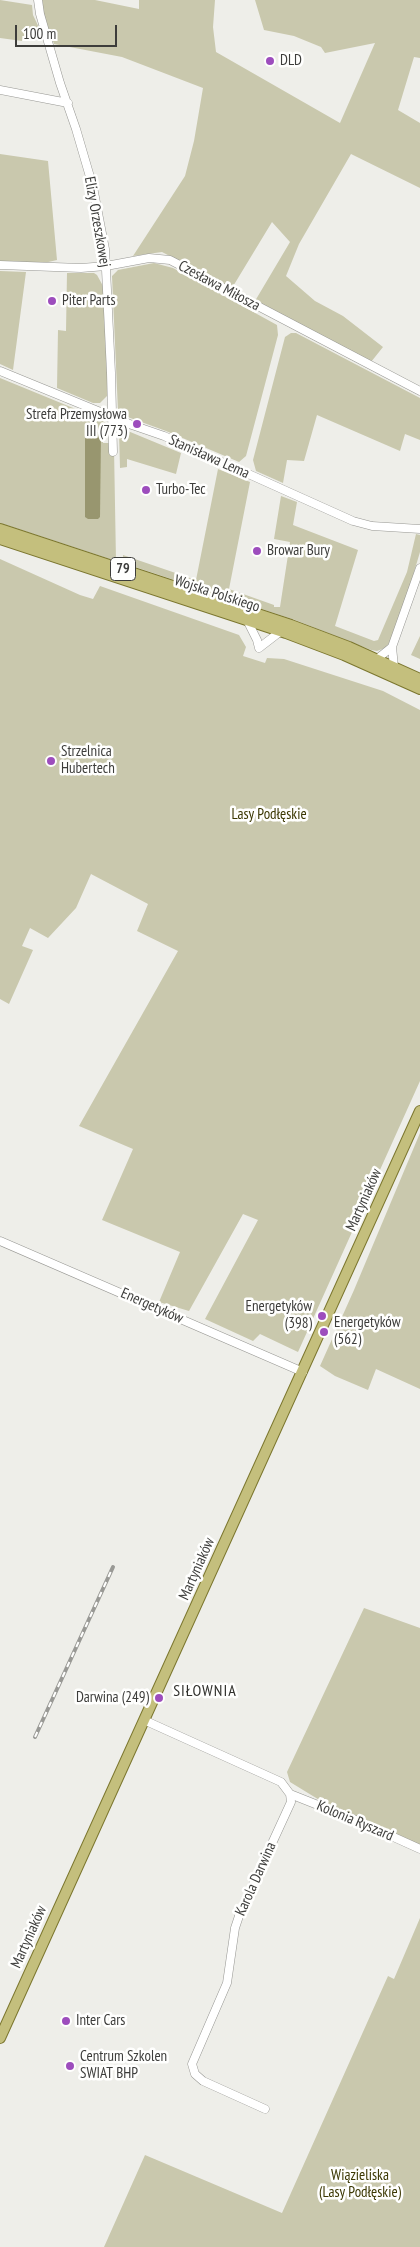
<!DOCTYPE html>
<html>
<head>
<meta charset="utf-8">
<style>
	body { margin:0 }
	#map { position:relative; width:420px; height:2247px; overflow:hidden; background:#eeeee9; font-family:"PT Sans Narrow",sans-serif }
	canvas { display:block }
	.scale { position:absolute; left:15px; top:25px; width:102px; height:22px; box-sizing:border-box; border:2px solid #3d3d3b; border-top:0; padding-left:6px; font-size:15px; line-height:18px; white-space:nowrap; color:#3d3d3b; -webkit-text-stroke:4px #fffffe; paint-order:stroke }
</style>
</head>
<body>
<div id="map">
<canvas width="420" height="2247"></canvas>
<div class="scale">100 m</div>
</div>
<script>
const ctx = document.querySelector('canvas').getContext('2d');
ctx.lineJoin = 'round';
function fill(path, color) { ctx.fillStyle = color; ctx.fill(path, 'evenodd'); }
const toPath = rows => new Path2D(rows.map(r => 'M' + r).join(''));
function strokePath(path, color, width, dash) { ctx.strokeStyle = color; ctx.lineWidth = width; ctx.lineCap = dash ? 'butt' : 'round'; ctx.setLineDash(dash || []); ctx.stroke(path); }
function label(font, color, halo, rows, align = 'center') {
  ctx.font = font + ' "PT Sans Narrow",sans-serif'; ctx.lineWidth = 5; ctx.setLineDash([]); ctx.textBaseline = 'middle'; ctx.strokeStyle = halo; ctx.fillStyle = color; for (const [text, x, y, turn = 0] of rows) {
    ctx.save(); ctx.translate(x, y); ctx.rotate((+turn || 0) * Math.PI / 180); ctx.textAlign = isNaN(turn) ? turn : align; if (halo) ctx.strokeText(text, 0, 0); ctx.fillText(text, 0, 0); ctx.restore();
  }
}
fill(toPath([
	[0,0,32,5,33,15,42,34,23,37,22,41,0,38],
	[42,0,95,0,139,9,139,0,215,0,213,27,216,52,340,123,375,43,325,53,321,47,294,36,264,30,255,0,420,0,420,58,414,57,398,110,420,123,420,188,351,154,299,244,286,276,315,301,343,316,383,347,371,362,255,301,290,242,272,222,232,288,162,252,133,256,185,176,194,141,203,88,122,57,54,44,44,18],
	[0,154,48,161,57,260,44,263,0,261],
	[154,263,173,268,277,325,278,335,246,456,239,462,166,431,122,415,118,411,112,276,118,270],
	[0,271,26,272,13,370,0,364],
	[67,273,94,273,97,275,103,286,108,395,100,403,93,403,57,388,58,330,66,331],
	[291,333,296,333,420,398,420,440,405,434,400,451,317,415,304,461,287,460,283,483,256,471,253,460,285,337],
	[0,378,100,419,106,423,108,435,103,436,103,443,112,443,114,448,116,561,0,523],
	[123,429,181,453,176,474,127,459,127,467,120,468,119,433],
	[218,469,250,482,229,589,274,605,274,607,280,607,290,542,274,539,281,496,297,502,293,525,358,550,335,626,374,641,378,640,407,572,416,534,420,535,420,552,403,609,390,642,385,648,377,651,371,650,295,620,123,563,123,555,196,580],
	[0,559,80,595,93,599,100,586,239,635,246,647,243,656,265,663,267,658,284,659,383,691,420,710,420,1081,298,1352,260,1334,253,1341,205,1319,258,1220,243,1214,189,1311,159,1302,180,1252,102,1220,133,1149,79,1126,178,951,137,931,148,904,91,874,76,908,48,938,30,928,22,946,33,950,9,1004,0,999],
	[420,636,420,659,411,655],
	[420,1133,420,1389,376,1369,368,1390,335,1376,320,1366,354,1290],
	[364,1608,420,1628,420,1852,357,1823,290,1782,287,1772],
	[420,1918,420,2247,104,2247,145,2155,282,2213,388,1976,394,1979]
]), '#c9c8ad');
fill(toPath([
	[89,432,98,432,101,435,100,517,98,519,88,519,85,517,85,435]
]), '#98966f');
const minor = toPath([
	[38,0,40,14,60,83,76,129,93,187,105,249,111,373,113,452],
	[0,90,68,103],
	[0,265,81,268,106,266,149,258,170,260,420,391],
	[0,371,132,425,164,436,353,521,372,526,420,529],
	[247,620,257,640,259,648],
	[259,648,281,631],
	[377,659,392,647],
	[394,667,392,647,420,568],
	[0,1241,303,1372],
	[146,1721,281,1782,290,1794,291,1802,240,1913,235,1928,227,1983,192,2064,195,2074,203,2081,265,2109],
	[290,1794,358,1821,420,1849]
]);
const major = toPath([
	[0,529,291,625,349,647,420,679],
	[0,539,286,633,344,655,420,689],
	[0,2038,420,1111]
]);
strokePath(minor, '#979793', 9);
strokePath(major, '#7b762e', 12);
strokePath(minor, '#fff', 8);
strokePath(major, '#c4bf7d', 10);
const rail = toPath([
	[35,1737,113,1567]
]);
strokePath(rail, '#999995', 4);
strokePath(rail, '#fffffe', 2, [5.5]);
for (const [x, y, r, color] of [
	[270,61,5,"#9d4dbd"],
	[52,301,5,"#9d4dbd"],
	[137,424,5,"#9d4dbd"],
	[146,490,5,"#9d4dbd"],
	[257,551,5,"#9d4dbd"],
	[51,761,5,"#9d4dbd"],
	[322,1316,5,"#9d4dbd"],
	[324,1332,5,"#9d4dbd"],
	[159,1698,5,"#9d4dbd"],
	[66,2021,5,"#9d4dbd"],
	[70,2066,5,"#9d4dbd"]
]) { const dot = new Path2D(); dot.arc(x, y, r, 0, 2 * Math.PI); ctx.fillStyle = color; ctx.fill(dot); strokePath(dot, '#fffffe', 2); }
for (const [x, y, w] of [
	[123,569,25]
]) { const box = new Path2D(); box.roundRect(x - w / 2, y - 11.5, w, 23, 4); ctx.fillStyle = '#fffffe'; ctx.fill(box); strokePath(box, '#3d3d3b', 1); }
label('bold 14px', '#3d3d3b', null, [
	["79",123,569]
]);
label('15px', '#3d3d3b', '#fffffe', [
	["DLD",280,61],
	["Piter Parts",62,301],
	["Strefa Przemysłowa",127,415,"right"],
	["III (773)",127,432,"right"],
	["Turbo-Tec",156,490],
	["Browar Bury",267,551],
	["Strzelnica",61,752],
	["Hubertech",61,769],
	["Energetyków",312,1307,"right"],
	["(398)",312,1324,"right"],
	["Energetyków",334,1323],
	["(562)",334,1340],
	["Darwina (249)",149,1698,"right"],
	["Inter Cars",76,2021],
	["Centrum Szkolen",80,2057],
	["SWIAT BHP",80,2074]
], 'left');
label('15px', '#3d3d3b', '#fffffe', [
	["Elizy Orzeszkowej",97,222,80],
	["Czesława Miłosza",219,286,28],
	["Stanisława Lema",209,457,24],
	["Wojska Polskiego",217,594,18],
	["Martyniaków",364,1200,-66],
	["Energetyków",152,1306,24],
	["Martyniaków",197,1569,-66],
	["Kolonia Ryszard",355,1821,23],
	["Karola Darwina",256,1879,-66],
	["Martyniaków",29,1937,-66]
]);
label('15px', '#3c3803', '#fffffe', [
	["Lasy Podłęskie",269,815],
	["Wiązieliska",360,2176],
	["(Lasy Podłęskie)",360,2193]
]);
ctx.letterSpacing = '1px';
label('16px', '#30302c', '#fffffe', [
	["SIŁOWNIA",205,1691]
]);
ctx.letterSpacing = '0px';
</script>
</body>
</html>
